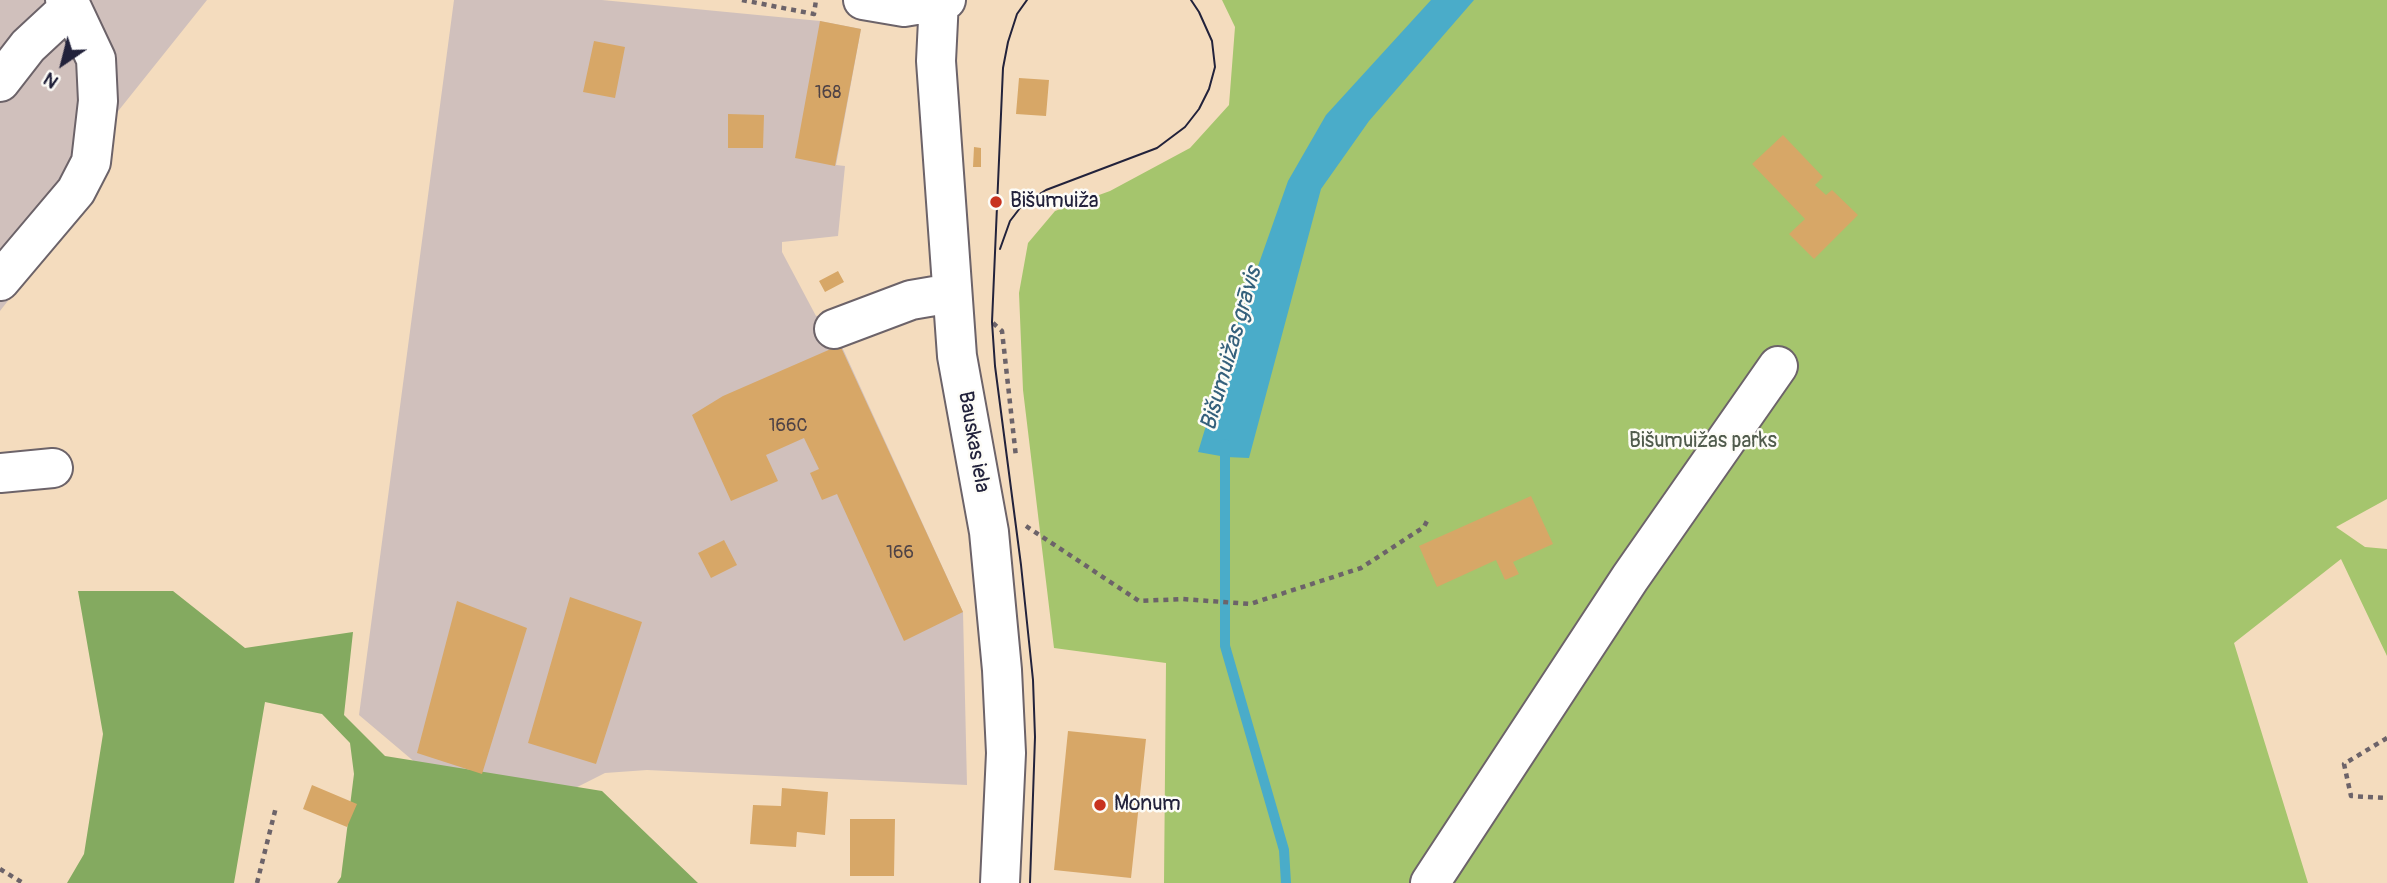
<!DOCTYPE html>
<html>
<head>
<meta charset="utf-8">
<style>
	body { margin:0 }
	#map { position:relative; width:2387px; height:883px; overflow:hidden; background:#f4dcbe; font-family:Pangolin,sans-serif }
	canvas { display:block }
	.north { position:absolute; left:28px; top:28px; width:70px; height:70px; -webkit-text-stroke:5px #fdfcf7; paint-order:stroke; rotate:215deg; font-size:19px; font-weight:700; line-height:28px; text-align:center; color:#22223b }
	.north::after { content:''; display:block; margin:auto; width:24px; height:32px; background:#22223b; clip-path:polygon(50% 0,100% 100%,50% 72%,0 100%) }
</style>
</head>
<body>
<div id="map">
<canvas width="2387" height="883"></canvas>
<div class="north">N</div>
</div>
<script>
const ctx = document.querySelector('canvas').getContext('2d');
ctx.lineJoin = 'round';
function fill(path, color) { ctx.fillStyle = color; ctx.fill(path, 'evenodd'); }
const toPath = rows => new Path2D(rows.map(r => 'M' + r).join(''));
function strokePath(path, color, width, dash) { ctx.strokeStyle = color; ctx.lineWidth = width; ctx.lineCap = dash ? 'butt' : 'round'; ctx.setLineDash(dash || []); ctx.stroke(path); }
function label(font, color, halo, rows, align = 'center') {
  ctx.font = font + ' Pangolin,sans-serif'; ctx.lineWidth = 5; ctx.setLineDash([]); ctx.textBaseline = 'middle'; ctx.strokeStyle = halo; ctx.fillStyle = color; for (const [text, x, y, turn = 0] of rows) {
    ctx.save(); ctx.translate(x, y); ctx.rotate((+turn || 0) * Math.PI / 180); ctx.textAlign = isNaN(turn) ? turn : align; if (halo) ctx.strokeText(text, 0, 0); ctx.fillText(text, 0, 0); ctx.restore();
  }
}
fill(toPath([
	[0,0,207,0,103,130,102,180,0,311],
	[454,0,602,0,820,21,861,29,836,165,845,166,838,236,782,242,782,252,816,316,827,314,963,612,967,785,647,770,605,773,494,829,359,715]
]), '#d0c0bc');
fill(toPath([
	[1222,0,2387,0,2387,499,2336,527,2365,547,2387,549,2387,656,2341,559,2234,643,2308,883,1164,883,1166,663,1054,648,1023,390,1019,293,1028,243,1055,211,1110,191,1190,148,1229,105,1235,27]
]), '#a5c56d');
fill(toPath([
	[78,591,173,591,245,648,353,632,344,715,385,756,602,791,698,883,337,883,341,877,354,774,350,743,322,714,265,702,234,883,67,883,84,854,103,734]
]), '#84aa60');
fill(toPath([
	[1431,0,1474,0,1369,121,1321,189,1249,458,1226,457,1198,452,1233,337,1288,181,1326,115]
]), '#4aacc9');
strokePath(toPath([
	[1225,444,1225,646,1284,850,1286,883]
]), '#4aacc9', 10);
fill(toPath([
	[820,21,861,29,835,166,795,158],
	[594,41,625,47,615,98,583,92],
	[1019,78,1049,80,1046,116,1016,114],
	[728,114,764,115,763,148,728,148],
	[1783,135,1823,177,1815,185,1826,195,1832,190,1858,215,1814,259,1789,234,1805,219,1752,164],
	[974,147,981,148,981,167,973,167],
	[838,271,844,282,825,292,819,281],
	[840,345,963,612,904,641,837,494,822,500,810,473,819,469,804,438,766,455,778,481,731,501,692,415,723,396],
	[1531,496,1553,544,1513,562,1519,574,1505,580,1496,560,1437,587,1419,546],
	[724,540,737,565,711,578,698,553],
	[570,597,642,622,596,764,528,743],
	[457,601,527,628,482,774,417,753],
	[1068,731,1146,739,1131,878,1054,870],
	[312,785,357,804,347,827,303,809],
	[782,788,828,792,825,835,797,832,796,847,750,844,753,805,781,806],
	[850,819,895,819,894,876,850,876]
]), '#d7a767');
const minor = toPath([
	[863,0,904,7,946,0],
	[939,0,936,61,957,356,989,532,1002,670,1006,753,1000,883],
	[0,82,28,46,71,6],
	[0,281,76,191,91,162,98,101,96,59,71,6,65,0],
	[834,329,911,300,952,293],
	[0,473,53,468],
	[1430,883,1630,578,1778,366]
]);
strokePath(minor, '#6c6369', 42);
strokePath(toPath([
	[742,0,814,14,816,0],
	[993,323,1002,331,1016,457],
	[1026,526,1139,601,1183,599,1250,604,1361,568,1424,527,1428,519],
	[2387,738,2344,764,2351,796,2387,798],
	[0,869,23,883],
	[257,883,276,807]
]), '#6c6369', 4.5, [5, 5]);
strokePath(minor, '#fff', 38);
strokePath(toPath([
	[1027,0,1017,14,1008,42,1003,68,992,322,995,366,1021,565,1033,680,1035,737,1030,883],
	[1000,249,1010,221,1020,208,1033,198,1046,190,1157,148,1185,127,1199,109,1209,89,1215,67,1212,41,1199,12,1191,0]
]), '#22223b', 2);
for (const [x, y, r, color] of [
	[996,202,7,"#c8321e"],
	[1100,805,7,"#c8321e"]
]) { const dot = new Path2D(); dot.arc(x, y, r, 0, 2 * Math.PI); ctx.fillStyle = color; ctx.fill(dot); strokePath(dot, '#fdfcf7', 2.5); }
label('18px', '#4f4346', null, [
	["168",828,93],
	["166C",788,426],
	["166",900,553]
]);
label('21px', '#22223b', '#fdfcf7', [
	["Bišumuiža",1010,202],
	["Monum",1114,805]
], 'left');
label('21px', '#22223b', '#fdfcf7', [
	["Bauskas iela",973,442,80]
]);
label('21px', '#505b4c', '#fdfcf7', [
	["Bišumuižas parks",1703,442]
]);
label('italic 23px', '#34607b', '#fdfcf7', [
	["Bišumuižas grāvis",1232,349,-74]
]);
</script>
</body>
</html>
